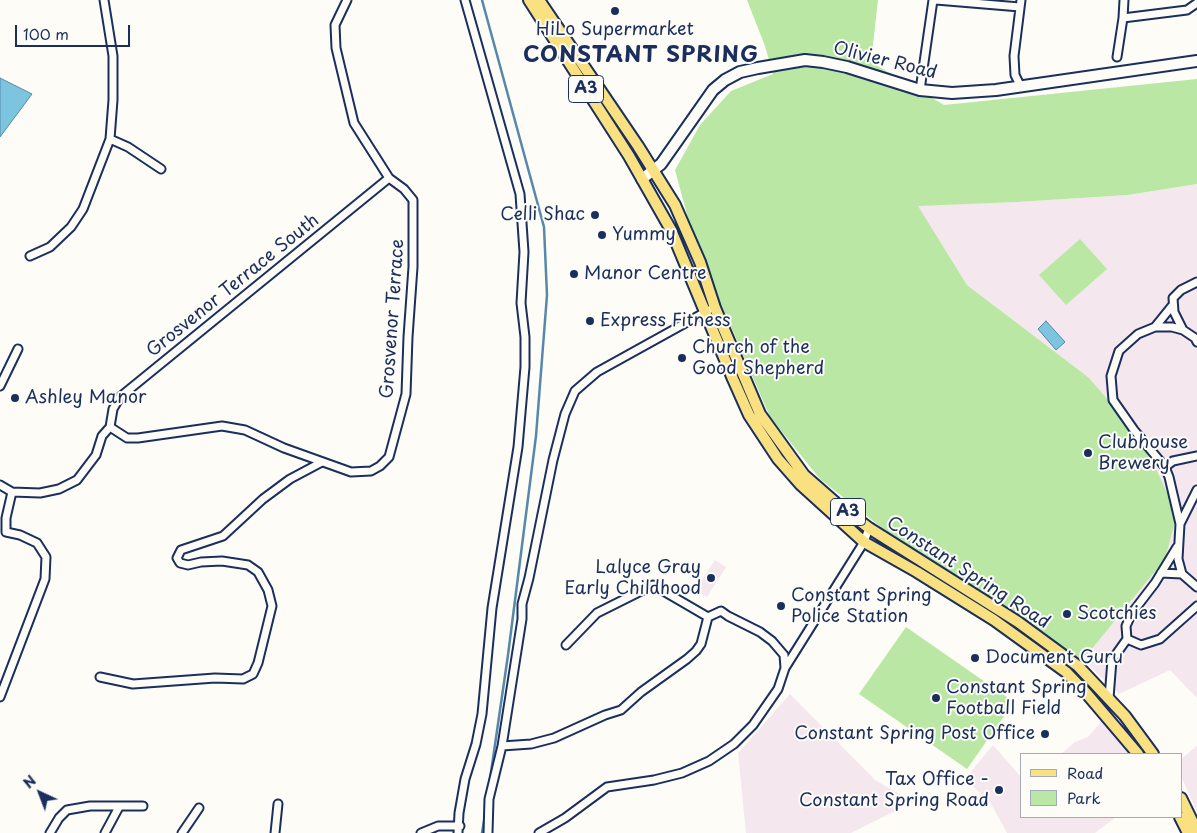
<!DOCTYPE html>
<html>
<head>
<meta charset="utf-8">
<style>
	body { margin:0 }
	#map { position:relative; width:1197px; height:833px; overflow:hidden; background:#fdfcf7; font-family:"Playpen Sans",sans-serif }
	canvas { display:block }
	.legend { position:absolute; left:1020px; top:753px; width:162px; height:65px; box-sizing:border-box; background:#fdfcf7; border:1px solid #a3aaba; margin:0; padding:6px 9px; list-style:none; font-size:15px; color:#1b2f5e }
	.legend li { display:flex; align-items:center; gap:10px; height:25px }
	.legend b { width:25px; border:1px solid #a3aaba }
	.north { position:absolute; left:15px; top:768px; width:50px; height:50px; -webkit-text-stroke:4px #fdfcf7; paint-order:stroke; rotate:317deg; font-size:14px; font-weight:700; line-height:20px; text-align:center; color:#1b2f5e }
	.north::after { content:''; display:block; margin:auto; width:18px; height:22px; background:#1b2f5e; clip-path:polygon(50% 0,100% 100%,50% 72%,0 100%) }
	.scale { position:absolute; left:15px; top:25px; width:115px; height:22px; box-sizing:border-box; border:2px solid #1b2f5e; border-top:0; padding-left:6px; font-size:15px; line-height:18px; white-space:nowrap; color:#1b2f5e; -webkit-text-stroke:4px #fdfcf7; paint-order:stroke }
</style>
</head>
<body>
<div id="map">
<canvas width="1197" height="833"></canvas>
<ul class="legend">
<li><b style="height:6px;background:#f9e181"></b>Road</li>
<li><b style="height:14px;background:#bae7a4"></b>Park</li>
</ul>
<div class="north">N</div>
<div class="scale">100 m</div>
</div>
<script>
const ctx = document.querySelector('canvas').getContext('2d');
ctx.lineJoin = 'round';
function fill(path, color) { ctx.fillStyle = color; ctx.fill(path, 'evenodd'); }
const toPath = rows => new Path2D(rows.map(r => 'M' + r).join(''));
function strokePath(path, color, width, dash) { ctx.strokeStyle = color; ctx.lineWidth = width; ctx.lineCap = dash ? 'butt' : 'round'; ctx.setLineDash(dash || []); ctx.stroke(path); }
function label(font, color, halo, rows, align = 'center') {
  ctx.font = font + ' "Playpen Sans",sans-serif'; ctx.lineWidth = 4; ctx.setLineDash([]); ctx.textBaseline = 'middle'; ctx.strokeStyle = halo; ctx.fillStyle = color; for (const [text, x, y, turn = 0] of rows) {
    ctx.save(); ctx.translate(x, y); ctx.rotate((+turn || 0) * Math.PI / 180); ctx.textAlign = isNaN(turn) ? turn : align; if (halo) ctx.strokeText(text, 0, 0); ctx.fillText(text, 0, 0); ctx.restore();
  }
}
fill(toPath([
	[1197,184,1197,698,1170,670,1119,694,1083,660,1165,559,1088,377,967,285,917,205,1017,202,1128,195],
	[715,560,726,567,707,597,696,590],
	[790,694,875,780,913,802,851,833,746,833,738,753],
	[1107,715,1132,754,1061,754,1075,742,1088,737],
	[993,745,1021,777,1021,817,1116,817,1095,833,1007,833,990,802,965,779],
	[1197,746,1197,812,1181,776,1181,759]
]), '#f4e7ee');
fill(toPath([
	[747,0,878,0,871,62,944,105,1197,79,1197,184,1128,195,1017,202,918,206,967,285,1088,377,1142,439,1177,514,1165,559,1083,660,975,596,933,568,820,479,770,417,728,320,700,262,675,170,700,125,731,91,773,74,765,46],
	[1080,239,1107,269,1066,305,1039,275],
	[906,627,1014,702,967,769,859,694]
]), '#bae7a4');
const water = toPath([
	[0,78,32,94,0,137,0,78],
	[1046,321,1065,342,1056,350,1038,329,1046,321]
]);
fill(water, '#7dc4de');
strokePath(water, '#5688ab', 1);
strokePath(toPath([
	[482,0,544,227,547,295,536,436,508,655,489,786],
	[482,833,486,809]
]), '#5688ab', 2.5);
const street = toPath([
	[936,0,1020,7],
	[1021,0,1014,56,1015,75,1021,87],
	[1123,18,1187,10,1197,3],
	[1117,57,1123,18,1124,0],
	[920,90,933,0],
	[110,139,128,147,161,169],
	[30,256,50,247,71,227,83,209,110,139,113,100,113,56,104,0],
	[1155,327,1172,306],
	[1183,330,1174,312,1173,298,1181,290,1197,282],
	[0,386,18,349],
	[110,427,127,438,138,438,222,426,245,430,284,448,351,472,371,471,380,466,389,457,406,394,408,337,413,267,413,200,404,189,389,178,354,123,336,48,335,25,347,0],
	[110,427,113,409,120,397,389,178],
	[1165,467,1173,461,1197,456],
	[0,485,12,492,40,493,59,489,77,480,96,455,102,436,110,427],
	[1180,524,1197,490],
	[6,532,6,518,12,492],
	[1161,573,1182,574,1197,587],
	[1182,574,1178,559,1180,524,1169,477,1165,467,1134,430,1113,400,1111,376,1119,351,1138,334,1155,327,1172,327,1183,330,1195,338,1197,342],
	[1127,639,1141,645,1160,639,1197,606],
	[785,668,864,542,869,528],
	[100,677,133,684,215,678,243,679,253,674,258,663,272,606,268,590,258,572,248,565,222,561,201,562,188,565,180,563,177,558,181,550,223,536,263,499,290,479,322,462],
	[0,697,45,579,46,557,37,543,20,535,6,532],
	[1109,698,1112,660,1127,639,1126,626,1132,613,1155,583,1177,547],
	[502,746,531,744,554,738,605,715,621,710,641,692,687,659,696,651,701,644,708,617],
	[50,833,59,818,67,810,90,806,143,806],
	[105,833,119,807],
	[182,833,199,808],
	[275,833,278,804],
	[421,833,438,826,460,826],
	[458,833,459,813,465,779,476,744,482,714,492,608,518,447,525,367,525,337,521,303,524,252,520,194,465,0],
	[488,833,489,799,502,746,522,619,522,604,529,578,553,460,565,414,575,391,597,372,709,310],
	[539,833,565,818,607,787,654,780,682,773,709,761,734,744,753,725,778,689,785,668,784,655,772,641,760,632,728,616,721,611,708,617,653,585,597,613,566,645]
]);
const secondary = toPath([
	[642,179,661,164,713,90,725,80,740,72,758,68,805,60,823,62,847,67,920,90,952,93,996,90,1197,61]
]);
const primary = toPath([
	[529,0,629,156,671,230,733,379,749,415,778,459,800,484,864,542,917,572,994,620,1066,672,1087,694,1138,754],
	[539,0,638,146,675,205,700,262,715,308,760,414,804,475,836,503,869,528,1018,622,1078,666,1125,716,1153,754],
	[1181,798,1197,831],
	[1180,817,1188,833]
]);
strokePath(street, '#1b2f5e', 11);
strokePath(secondary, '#1b2f5e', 14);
strokePath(primary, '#1b2f5e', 14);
strokePath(street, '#fdfcf7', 7);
strokePath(secondary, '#fdfcf7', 10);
strokePath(primary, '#f9e181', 10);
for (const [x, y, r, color] of [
	[615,11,5,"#1b2f5e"],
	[595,215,5,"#1b2f5e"],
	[602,235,5,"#1b2f5e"],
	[574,274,5,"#1b2f5e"],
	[590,321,5,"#1b2f5e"],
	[682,358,5,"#1b2f5e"],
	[15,398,5,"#1b2f5e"],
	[1088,453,5,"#1b2f5e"],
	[711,578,5,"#1b2f5e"],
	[781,606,5,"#1b2f5e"],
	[1067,614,5,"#1b2f5e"],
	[975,658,5,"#1b2f5e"],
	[936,698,5,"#1b2f5e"],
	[1045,734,5,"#1b2f5e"],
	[999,790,5,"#1b2f5e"]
]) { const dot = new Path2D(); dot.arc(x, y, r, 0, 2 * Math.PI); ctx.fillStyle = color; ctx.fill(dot); strokePath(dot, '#fdfcf7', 2); }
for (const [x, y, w] of [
	[586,89,35],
	[848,512,35]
]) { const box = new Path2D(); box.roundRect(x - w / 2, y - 13.5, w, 27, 4); ctx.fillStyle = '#fdfcf7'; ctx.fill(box); strokePath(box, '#1b2f5e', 1); }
label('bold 16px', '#1b2f5e', null, [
	["A3",586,89],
	["A3",848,512]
]);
label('18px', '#1b2f5e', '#fdfcf7', [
	["HiLo Supermarket",615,30,"center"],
	["Celli Shac",585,215,"right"],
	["Yummy",612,235],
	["Manor Centre",584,274],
	["Express Fitness",600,321],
	["Church of the",692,348],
	["Good Shepherd",692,369],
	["Ashley Manor",25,398],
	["Clubhouse",1098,443],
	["Brewery",1098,464],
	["Lalyce Gray",701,568,"right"],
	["Early Childhood",701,589,"right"],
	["Constant Spring",791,596],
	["Police Station",791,617],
	["Scotchies",1077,614],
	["Document Guru",985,658],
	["Constant Spring",946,688],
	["Football Field",946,709],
	["Constant Spring Post Office",1035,734,"right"],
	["Tax Office -",989,780,"right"],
	["Constant Spring Road",989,801,"right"]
], 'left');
label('18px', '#1b2f5e', '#fdfcf7', [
	["Olivier Road",885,61,14],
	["Grosvenor Terrace South",233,286,-39],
	["Grosvenor Terrace",393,319,-86],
	["Constant Spring Road",968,573,33]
]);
ctx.letterSpacing = '1px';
label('bold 22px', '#1b2f5e', '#fdfcf7', [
	["CONSTANT SPRING",641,56]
]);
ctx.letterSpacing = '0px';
</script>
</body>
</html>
